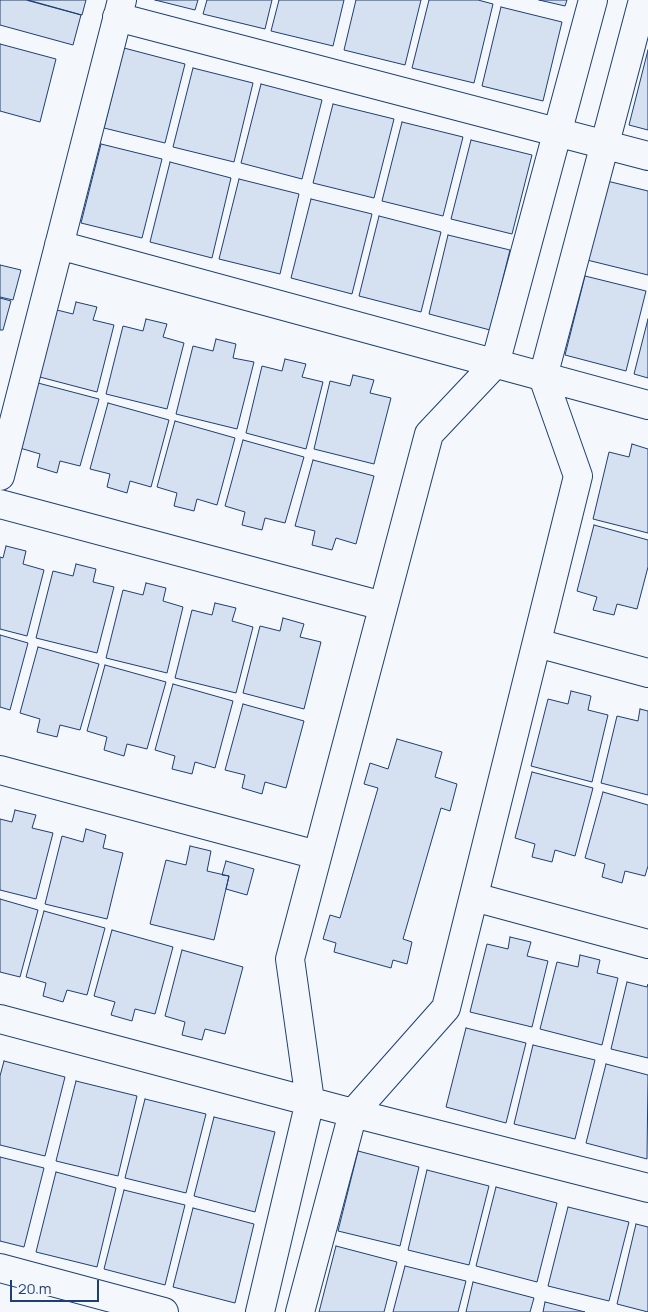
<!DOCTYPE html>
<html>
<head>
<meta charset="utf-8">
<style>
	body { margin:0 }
	#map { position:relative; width:648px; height:1312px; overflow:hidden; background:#f4f7fb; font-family:Manrope,sans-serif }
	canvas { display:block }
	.scale { position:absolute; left:10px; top:1280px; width:89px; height:22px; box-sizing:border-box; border:2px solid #1d3f73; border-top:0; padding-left:6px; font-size:15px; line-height:18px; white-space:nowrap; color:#1d3f73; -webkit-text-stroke:4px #f4f7fb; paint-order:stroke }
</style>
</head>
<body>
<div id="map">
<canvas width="648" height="1312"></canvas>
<div class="scale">20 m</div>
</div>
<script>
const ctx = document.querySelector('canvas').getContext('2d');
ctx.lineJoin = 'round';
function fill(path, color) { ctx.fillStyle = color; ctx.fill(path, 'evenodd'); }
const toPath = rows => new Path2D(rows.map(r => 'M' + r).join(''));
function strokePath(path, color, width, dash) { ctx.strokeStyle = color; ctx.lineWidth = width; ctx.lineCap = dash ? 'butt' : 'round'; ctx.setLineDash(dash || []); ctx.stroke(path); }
const building = toPath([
	[0,0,26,0,81,15,73,45,0,25,0,0],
	[28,0,86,0,82,15,28,0],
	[155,0,198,0,195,10,155,0],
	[207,0,272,0,265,29,203,14,207,0],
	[279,0,344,0,333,46,271,31,279,0],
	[356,0,421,0,405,65,344,50,356,0],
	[429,0,478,0,493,4,474,83,412,68,429,0],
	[539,0,567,0,565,6,539,0],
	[501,7,562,22,543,101,482,86,501,7],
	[0,44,56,59,40,122,0,111,0,44],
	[124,48,185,64,165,143,104,128,124,48],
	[648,50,648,130,629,125,648,50],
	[193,68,253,83,234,162,173,147,193,68],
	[261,84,322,100,302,179,241,163,261,84],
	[333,104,394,119,374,198,313,183,333,104],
	[402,122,463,137,443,216,382,201,402,122],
	[471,140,532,155,512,234,451,219,471,140],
	[101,144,162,159,142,238,81,223,101,144],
	[170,162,231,178,212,258,150,242,170,162],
	[239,179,299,194,280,274,219,259,239,179],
	[607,181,648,191,648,275,587,260,607,181],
	[311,199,372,214,352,294,291,278,311,199],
	[379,216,441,232,421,312,359,296,379,216],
	[448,235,510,250,490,330,429,314,448,235],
	[0,265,21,270,13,300,0,297,0,265],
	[585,276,646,291,626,371,565,355,585,276],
	[0,298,11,301,3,330,0,330,0,298],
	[76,302,97,307,93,320,114,325,97,392,36,376,53,309,73,314,76,302],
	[146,319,167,324,163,337,184,343,167,409,106,394,123,326,143,331,146,319],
	[648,319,648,378,634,374,648,319],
	[216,339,236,344,233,358,254,362,237,429,176,414,193,346,213,351,216,339],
	[285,359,306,364,302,377,323,382,306,449,246,433,262,366,282,371,285,359],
	[353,375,374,380,370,393,391,398,374,464,314,449,330,381,350,386,353,375],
	[38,383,99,399,80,466,60,461,57,473,37,467,40,454,20,448,38,383],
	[108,403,169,420,151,487,130,481,127,493,107,487,110,474,90,469,108,403],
	[175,421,235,438,217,505,197,499,194,511,174,506,177,493,157,487,175,421],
	[243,440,304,457,285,523,265,518,262,530,242,525,245,512,225,506,243,440],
	[632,444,648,449,648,533,593,519,609,452,629,457,632,444],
	[313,460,374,476,356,544,336,538,332,550,312,545,315,531,295,526,313,460],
	[594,525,648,540,648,567,637,609,617,604,614,615,593,610,597,597,577,591,594,525],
	[6,546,26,551,23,564,44,570,27,636,0,629,0,557,3,558,6,546],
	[76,564,96,569,93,582,114,587,97,653,36,638,53,571,73,576,76,564],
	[146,583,166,588,163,601,183,607,167,673,106,658,123,590,143,595,146,583],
	[215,603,236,608,232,621,253,627,236,693,175,678,192,610,212,615,215,603],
	[283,618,304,624,300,637,321,642,304,709,243,693,260,626,280,631,283,618],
	[0,635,28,643,10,710,0,707,0,635],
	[38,647,99,664,80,730,60,725,57,737,37,732,40,719,20,713,38,647],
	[105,665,166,682,147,749,127,744,124,756,104,750,107,737,87,731,105,665],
	[173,684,233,701,215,768,195,762,192,774,172,769,175,756,155,750,173,684],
	[571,691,591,696,588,710,608,715,592,782,531,766,548,699,568,704,571,691],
	[243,704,304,721,286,788,265,782,262,794,242,788,245,775,225,770,243,704],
	[640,709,648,711,648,795,601,783,617,716,638,721,640,709],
	[397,739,442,752,435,777,457,784,450,811,441,808,403,939,412,942,407,964,393,960,391,968,334,952,336,943,323,939,330,915,340,918,378,788,364,784,370,763,388,769,397,739],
	[532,772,593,788,575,856,555,850,552,862,532,857,535,844,515,838,532,772],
	[603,792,648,805,648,866,645,876,625,871,622,883,602,877,605,864,585,858,603,792],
	[15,810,36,815,32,828,53,833,36,899,0,890,0,819,12,822,15,810],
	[86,829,106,835,103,848,123,853,107,919,45,904,62,836,83,842,86,829],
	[190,846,211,851,207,871,229,876,214,940,150,924,166,860,186,865,190,846],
	[226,861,254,869,247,895,226,889,229,876,222,875,226,861],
	[0,899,38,910,20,977,0,972,0,899],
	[44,911,105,928,87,995,67,990,63,1002,43,996,46,983,26,977,44,911],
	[112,930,173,947,155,1014,135,1009,132,1021,111,1015,115,1002,94,996,112,930],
	[510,937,531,942,527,956,548,961,532,1027,470,1012,487,944,508,949,510,937],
	[182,950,243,967,225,1034,205,1029,202,1040,182,1035,185,1022,165,1016,182,950],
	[580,955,600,960,597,973,618,978,602,1045,540,1029,557,962,578,967,580,955],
	[627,982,647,987,648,984,648,1058,611,1049,627,982],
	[466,1028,526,1043,506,1123,446,1107,466,1028],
	[533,1045,595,1060,575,1139,514,1124,533,1045],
	[4,1061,65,1077,45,1156,0,1145,0,1076,4,1061],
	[606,1064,648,1075,647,1159,586,1143,606,1064],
	[76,1081,137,1096,118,1176,56,1161,76,1081],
	[145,1099,206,1114,186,1193,125,1178,145,1099],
	[214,1117,275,1132,255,1212,194,1196,214,1117],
	[358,1151,419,1167,400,1246,338,1231,358,1151],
	[0,1157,44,1168,24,1247,0,1241,0,1157],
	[427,1170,489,1186,469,1265,408,1250,427,1170],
	[56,1172,116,1188,97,1267,36,1252,56,1172],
	[496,1187,557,1203,537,1282,476,1266,496,1187],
	[124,1190,185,1205,165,1285,104,1269,124,1190],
	[568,1207,629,1222,609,1301,548,1286,568,1207],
	[193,1208,254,1224,235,1303,173,1287,193,1208],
	[636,1224,648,1227,648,1312,617,1304,636,1224],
	[336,1246,397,1262,384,1312,319,1312,336,1246],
	[405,1266,466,1281,458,1312,393,1312,405,1266],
	[473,1282,534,1298,530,1312,466,1312,473,1282],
	[545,1302,585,1312,543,1312,545,1302]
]);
fill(building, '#d5e0f0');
strokePath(building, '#1d3f73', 1);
const minor = toPath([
	[117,17,648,156],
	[59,245,648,405],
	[0,476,122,0],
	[0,504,383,606],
	[537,643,648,673],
	[0,770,317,855],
	[474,897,648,944],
	[0,1019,353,1113,648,1188],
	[0,1268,164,1312],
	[260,1312,310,1101,290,959,429,434,495,364,593,0],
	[300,1312,353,1113,446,1008,578,476,543,377,643,0]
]);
strokePath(minor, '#1d3f73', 30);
strokePath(minor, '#f4f7fb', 28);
</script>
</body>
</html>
